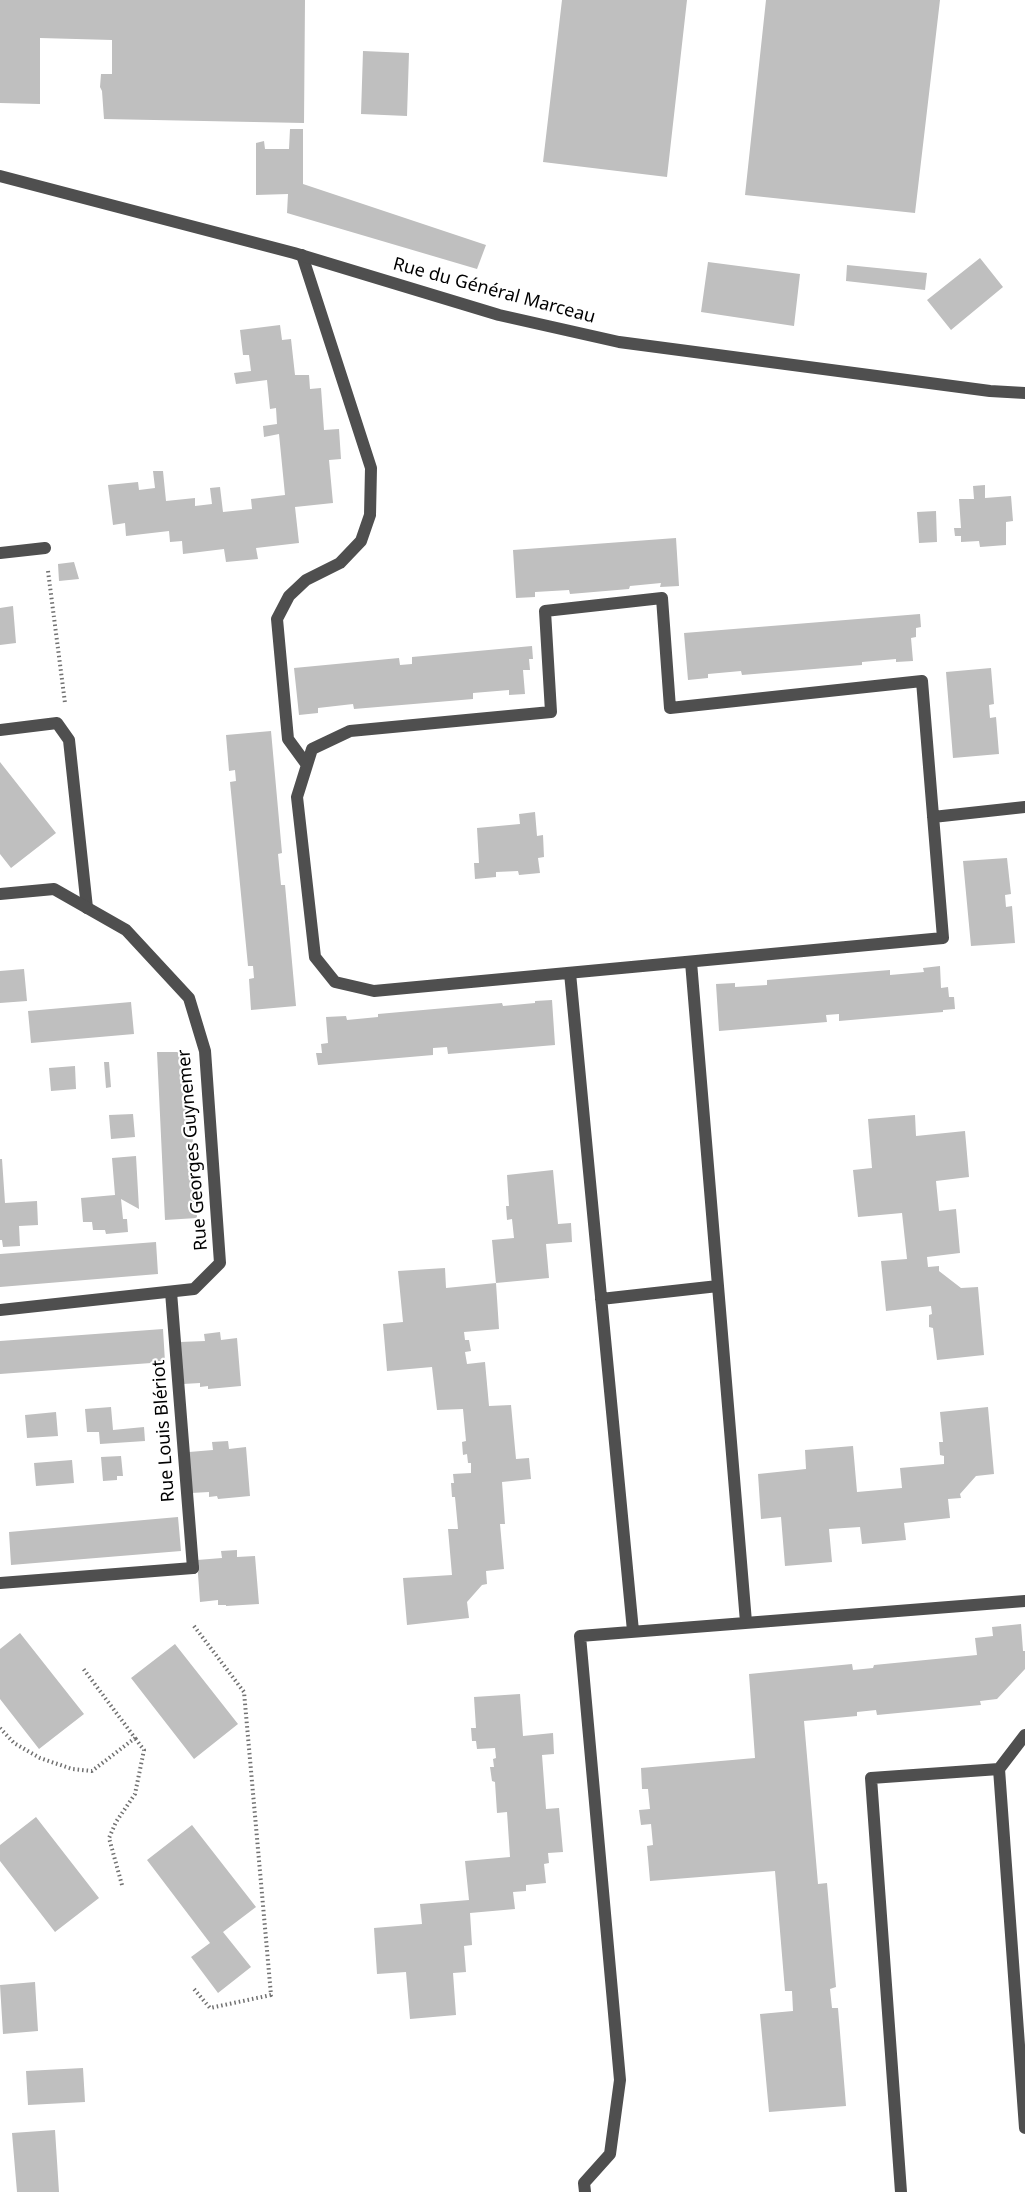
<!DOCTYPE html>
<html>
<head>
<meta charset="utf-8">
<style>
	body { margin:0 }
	canvas { display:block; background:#fff }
</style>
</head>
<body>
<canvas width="1025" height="2192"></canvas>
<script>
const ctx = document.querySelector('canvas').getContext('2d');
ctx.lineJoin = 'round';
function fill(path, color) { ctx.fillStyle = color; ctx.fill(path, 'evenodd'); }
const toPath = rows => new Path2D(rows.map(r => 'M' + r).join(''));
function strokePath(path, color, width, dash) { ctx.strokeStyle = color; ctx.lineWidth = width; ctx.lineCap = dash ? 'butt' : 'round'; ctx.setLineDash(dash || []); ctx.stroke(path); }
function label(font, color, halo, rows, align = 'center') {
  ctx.font = font + ' "Noto Sans",sans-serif'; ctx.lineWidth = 4.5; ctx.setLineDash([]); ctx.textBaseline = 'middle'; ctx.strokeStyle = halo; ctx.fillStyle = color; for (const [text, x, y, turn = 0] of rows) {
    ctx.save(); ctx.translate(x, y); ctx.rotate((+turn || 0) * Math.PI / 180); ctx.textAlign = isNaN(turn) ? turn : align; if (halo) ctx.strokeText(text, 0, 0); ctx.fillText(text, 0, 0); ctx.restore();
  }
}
fill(toPath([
	[0,0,305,0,304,123,104,119,102,91,100,87,101,74,112,74,112,40,40,38,40,104,0,103],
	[562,0,687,0,667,177,543,162],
	[766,0,940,0,915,213,745,195],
	[363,51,409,53,407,116,361,114],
	[290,129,303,129,303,184,486,245,477,269,287,213,288,194,256,195,256,143,264,141,265,149,289,149],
	[980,258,1003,287,951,330,927,300],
	[708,262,800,274,794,326,701,312],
	[847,265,927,273,925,290,846,281],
	[280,325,282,340,291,339,295,375,309,375,310,389,321,388,324,430,339,429,341,459,329,460,333,503,295,507,299,543,256,548,258,559,226,562,224,549,183,554,182,541,170,542,169,531,126,536,125,523,113,525,108,485,138,482,139,490,155,488,153,471,163,471,166,501,195,498,195,506,212,504,210,488,220,487,223,512,252,509,251,499,285,495,279,434,264,437,263,426,277,424,276,408,270,409,267,380,236,384,234,373,251,371,249,355,243,355,240,330],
	[985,485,985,498,1011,496,1013,521,1006,522,1006,545,980,547,979,541,961,542,961,536,955,536,954,528,961,528,959,499,974,499,973,486],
	[936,511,937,542,919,543,917,512],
	[676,538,679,586,660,587,661,583,630,586,629,589,570,594,569,590,535,592,535,597,516,598,513,550],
	[74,562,79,579,59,581,58,564],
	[13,606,16,643,0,645,0,608],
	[920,614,921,627,916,628,916,637,911,638,913,661,896,662,896,659,862,662,862,665,742,675,741,671,708,674,708,678,688,680,684,633],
	[532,646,533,659,529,659,530,670,523,670,525,694,509,695,509,690,473,693,473,699,354,709,353,704,318,708,318,713,299,715,294,668,399,658,400,665,412,664,412,657],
	[991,668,994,704,989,705,990,718,996,717,999,754,953,758,946,672],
	[271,731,282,853,278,854,281,885,285,885,296,1006,251,1010,249,979,254,978,253,966,248,966,230,782,236,781,235,770,229,771,226,735],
	[0,762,56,833,11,868,0,854],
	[535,812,537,836,543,835,544,857,538,858,540,873,519,875,518,871,496,872,496,877,475,879,474,863,479,863,477,828,520,824,519,814],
	[1007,858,1011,894,1005,895,1006,907,1012,906,1015,943,971,946,963,861],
	[940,966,941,988,948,987,949,997,954,997,955,1009,943,1010,943,1012,839,1021,839,1014,826,1015,827,1022,719,1031,716,984,735,983,735,987,767,985,767,980,890,970,890,975,924,972,923,968],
	[24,969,27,1001,0,1003,0,971],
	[552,1000,555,1045,448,1054,447,1047,433,1048,433,1055,318,1065,316,1053,322,1053,321,1044,328,1043,326,1017,346,1016,347,1020,378,1017,378,1014,502,1003,503,1006,535,1003,535,1001],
	[131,1002,134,1034,31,1043,28,1011],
	[157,1052,188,1052,197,1218,165,1220],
	[104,1062,109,1062,111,1087,106,1088],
	[75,1066,76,1089,51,1091,49,1068],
	[133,1114,135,1137,111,1139,109,1115],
	[915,1115,916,1136,965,1131,969,1177,936,1181,939,1211,956,1209,960,1253,927,1257,928,1267,939,1266,939,1271,961,1288,978,1287,984,1355,937,1360,933,1328,929,1327,929,1315,932,1314,931,1306,886,1311,881,1261,907,1259,902,1213,858,1217,853,1170,872,1168,868,1119],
	[136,1156,139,1209,121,1199,123,1219,127,1219,128,1232,106,1234,105,1230,93,1230,92,1222,83,1222,81,1198,115,1195,112,1158],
	[0,1159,2,1159,5,1203,37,1201,38,1225,19,1226,20,1246,3,1247,2,1240,0,1240],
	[553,1170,558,1224,571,1223,572,1242,546,1244,549,1278,496,1283,499,1329,464,1332,465,1340,469,1340,471,1351,465,1352,467,1364,485,1362,489,1406,511,1405,516,1459,529,1458,531,1479,502,1482,505,1524,500,1524,504,1569,486,1571,487,1584,482,1585,467,1602,469,1618,407,1625,403,1578,452,1575,448,1529,458,1529,455,1497,452,1497,451,1483,454,1483,453,1474,471,1473,471,1463,468,1463,467,1454,463,1455,462,1442,466,1441,463,1409,437,1410,432,1367,387,1371,383,1324,403,1322,398,1271,445,1268,446,1288,496,1283,492,1240,514,1238,512,1219,507,1220,506,1206,509,1206,507,1175],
	[156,1242,158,1274,0,1287,0,1254],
	[163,1329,165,1362,0,1374,0,1341],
	[220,1332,221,1340,237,1338,241,1386,208,1389,208,1386,200,1387,200,1383,183,1384,180,1342,205,1341,204,1334],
	[111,1407,113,1430,144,1427,145,1441,100,1444,99,1432,87,1432,85,1409],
	[988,1407,994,1474,976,1476,960,1494,961,1498,948,1499,950,1518,904,1523,906,1540,862,1544,860,1527,829,1529,832,1562,785,1566,781,1517,761,1519,758,1474,806,1469,805,1450,853,1446,857,1492,902,1488,900,1468,944,1464,944,1456,940,1455,939,1442,943,1442,940,1412],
	[56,1412,58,1436,27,1438,25,1415],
	[228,1441,229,1449,246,1447,250,1496,218,1499,217,1496,209,1497,209,1492,191,1493,189,1452,213,1450,212,1442],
	[121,1456,123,1476,117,1476,117,1480,103,1481,101,1457],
	[72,1460,74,1483,36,1486,34,1463],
	[178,1517,181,1551,11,1565,9,1532],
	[237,1550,237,1557,255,1556,259,1604,226,1606,226,1605,218,1605,218,1600,200,1602,197,1560,222,1558,221,1551],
	[1021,1624,1023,1651,1025,1651,1025,1669,997,1699,980,1701,981,1705,877,1715,876,1710,857,1712,857,1716,804,1721,818,1884,827,1883,836,1987,830,1989,832,2008,838,2008,846,2106,769,2112,760,2014,793,2011,792,1991,785,1991,775,1871,650,1881,647,1846,653,1845,651,1824,641,1825,639,1810,650,1809,648,1789,642,1789,641,1768,755,1758,749,1674,852,1664,853,1670,873,1668,874,1665,977,1655,975,1638,993,1636,992,1627],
	[20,1633,84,1714,39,1749,0,1699,0,1649],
	[175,1644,238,1724,194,1759,131,1678],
	[520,1694,523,1736,553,1733,554,1754,542,1755,546,1809,559,1808,563,1852,548,1853,549,1863,544,1864,546,1883,526,1885,526,1891,513,1892,515,1909,470,1913,472,1945,464,1946,466,1972,453,1973,456,2015,410,2019,406,1972,377,1974,374,1928,422,1924,420,1904,469,1900,465,1861,510,1857,507,1812,497,1813,495,1782,492,1781,490,1767,494,1767,493,1759,496,1758,495,1748,477,1749,476,1741,472,1741,471,1728,476,1728,474,1697],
	[36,1817,99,1898,55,1932,0,1861,0,1845],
	[192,1825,256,1907,223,1932,251,1967,218,1993,191,1957,210,1943,147,1860],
	[35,1982,38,2031,3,2034,0,1985],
	[83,2068,85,2102,28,2105,26,2071],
	[55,2130,59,2192,17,2192,12,2133]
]), '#bfbfbf');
strokePath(toPath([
	[48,571,65,703],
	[194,1626,244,1692,271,1995,210,2008,194,1989],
	[0,1728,14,1743,40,1758,72,1769,92,1771,135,1738,82,1667],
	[122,1885,109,1838,116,1822,135,1794,144,1750,135,1738]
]), '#717171', 4, [1.5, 3]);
strokePath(toPath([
	[302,255,371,468,370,515,361,541,340,563,306,580,289,596,277,619,288,739,307,765],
	[662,598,670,708,922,681,943,938,374,991,335,982,315,957,297,797,312,749,350,731,551,712,545,611,662,598],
	[0,730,57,723,69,740,87,908],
	[933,817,1025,807],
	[691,962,746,1622],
	[570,973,633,1631],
	[171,1292,193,1568],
	[601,1299,718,1286],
	[1025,1735,999,1769,1025,2128],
	[585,2192,584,2183,610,2154,620,2080,580,1636,1025,1601],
	[901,2192,871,1778,999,1769]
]), '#4f4f4f', 12);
strokePath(toPath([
	[0,176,294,253,499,315,619,342,990,391,1025,393],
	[0,553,45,548],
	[0,894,54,889,126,930,189,998,205,1051,220,1263,194,1289,0,1310],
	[0,1583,193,1568]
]), '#4f4f4f', 12);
label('18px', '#000', '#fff', [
	["Rue du Général Marceau",494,291,15],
	["Rue Georges Guynemer",193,1150,-95],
	["Rue Louis Blériot",164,1431,-94]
]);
</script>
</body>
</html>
